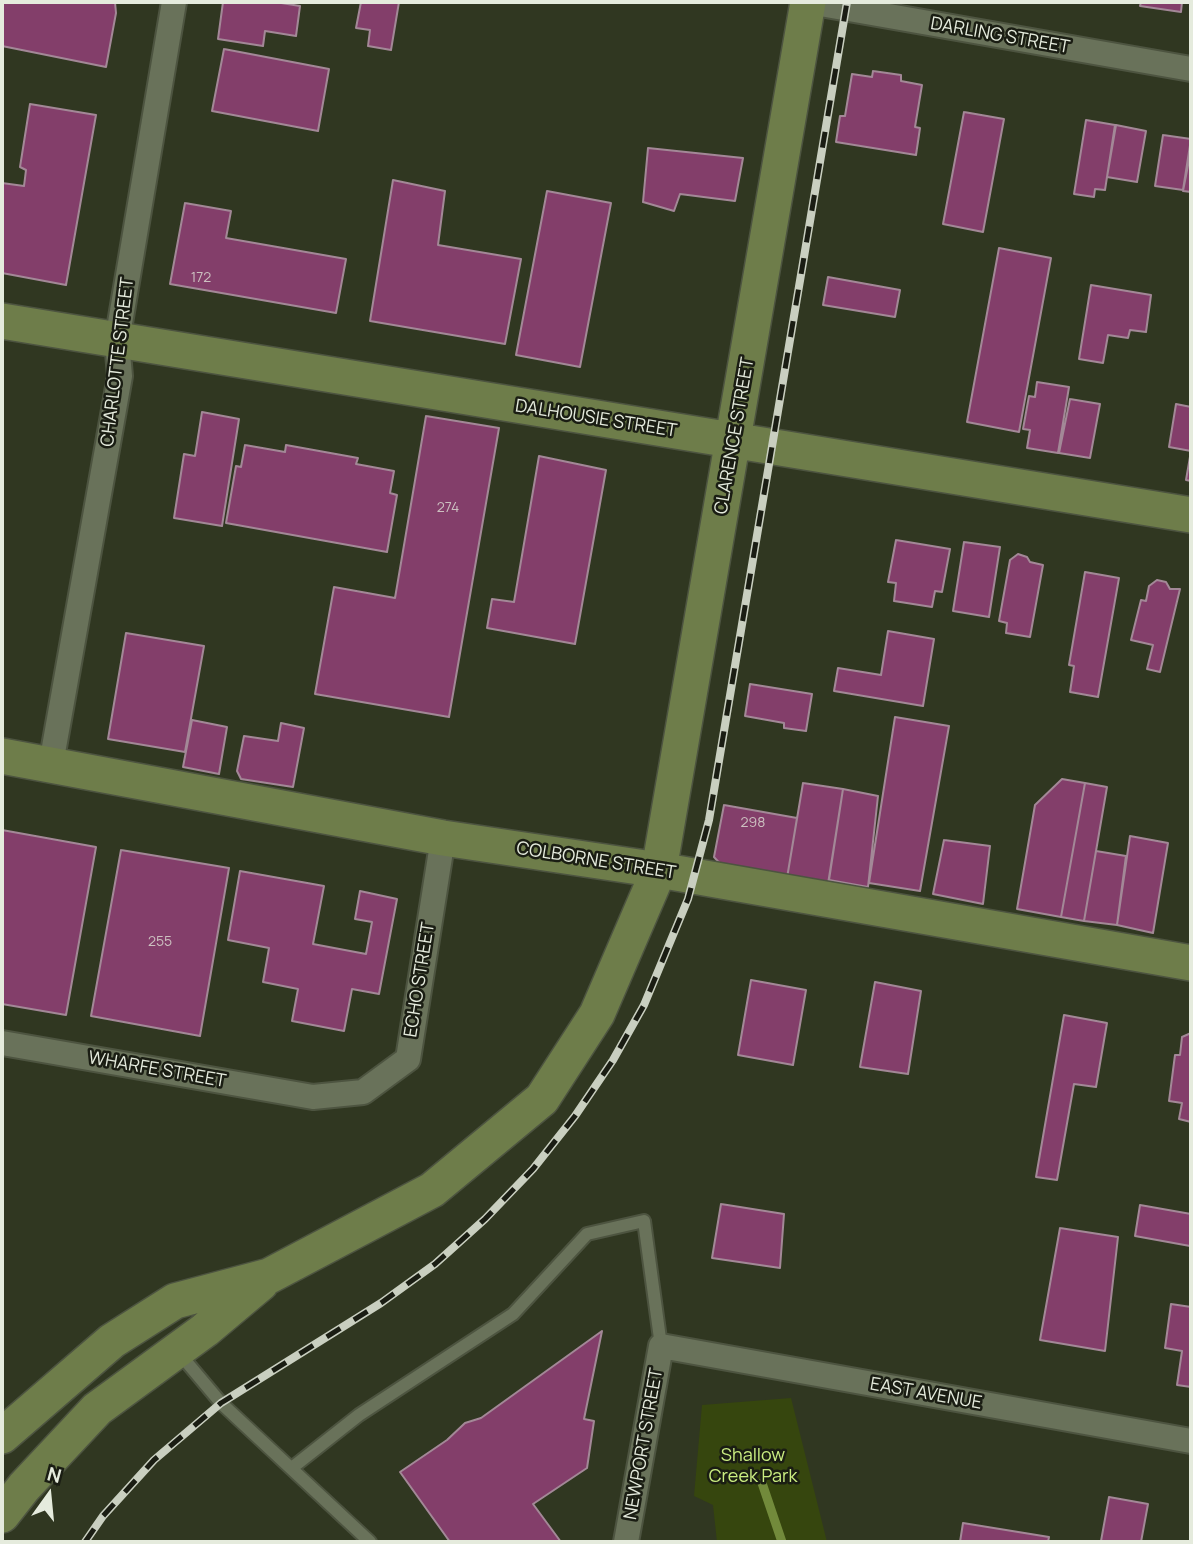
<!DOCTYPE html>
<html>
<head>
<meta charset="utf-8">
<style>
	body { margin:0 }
	#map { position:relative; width:1193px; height:1544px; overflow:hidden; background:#303721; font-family:Manrope,sans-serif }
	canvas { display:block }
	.frame { position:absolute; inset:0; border:4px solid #e5ebdd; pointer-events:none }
	.north { position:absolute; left:14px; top:1460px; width:70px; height:70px; -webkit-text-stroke:5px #1a1d13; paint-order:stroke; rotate:15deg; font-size:19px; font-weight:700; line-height:28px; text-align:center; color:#e5ebdd }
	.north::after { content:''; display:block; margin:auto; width:24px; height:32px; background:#e5ebdd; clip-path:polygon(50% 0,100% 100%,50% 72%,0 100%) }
</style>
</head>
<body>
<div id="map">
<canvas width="1193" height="1544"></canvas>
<div class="frame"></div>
<div class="north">N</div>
</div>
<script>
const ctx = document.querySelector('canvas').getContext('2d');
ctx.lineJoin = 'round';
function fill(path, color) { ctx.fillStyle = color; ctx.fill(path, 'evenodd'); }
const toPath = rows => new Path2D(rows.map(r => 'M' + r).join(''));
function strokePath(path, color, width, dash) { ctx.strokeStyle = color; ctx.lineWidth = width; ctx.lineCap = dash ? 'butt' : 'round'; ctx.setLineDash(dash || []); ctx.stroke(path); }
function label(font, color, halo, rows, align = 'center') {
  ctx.font = font + ' Manrope,sans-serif'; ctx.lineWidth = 5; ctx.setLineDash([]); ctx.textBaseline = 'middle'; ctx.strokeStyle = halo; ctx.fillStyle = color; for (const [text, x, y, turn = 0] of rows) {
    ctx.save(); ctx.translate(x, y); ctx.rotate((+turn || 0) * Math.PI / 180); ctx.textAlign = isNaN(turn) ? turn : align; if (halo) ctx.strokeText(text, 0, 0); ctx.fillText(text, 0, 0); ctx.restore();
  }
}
fill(toPath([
	[791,1398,827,1542,717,1542,713,1505,694,1496,702,1405]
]), '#36460e');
strokePath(toPath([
	[762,1483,782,1542]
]), '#728a3b', 9);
const building = toPath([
	[2,2,115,2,116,13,106,67,2,46,2,2],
	[223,2,275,2,300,6,296,36,265,31,263,46,218,39,223,2],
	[361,2,399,2,391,50,368,46,370,30,356,28,361,2],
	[1141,2,1182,2,1181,12,1140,6,1141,2],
	[224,49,329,69,318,131,212,111,224,49],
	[873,71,901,75,901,81,922,85,915,127,920,128,916,155,836,142,840,116,845,116,852,74,872,77,873,71],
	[30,104,96,115,66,285,2,273,2,183,24,186,26,170,20,167,30,104],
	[964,112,1004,119,983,232,943,224,964,112],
	[1086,120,1115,125,1105,190,1095,189,1094,197,1074,194,1086,120],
	[1116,125,1146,131,1137,182,1107,177,1116,125],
	[1163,135,1191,139,1183,190,1155,186,1163,135],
	[648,148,743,158,735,201,680,194,674,211,643,202,648,148],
	[1191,150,1191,192,1183,191,1191,150],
	[393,180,445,191,438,245,521,259,505,344,370,321,393,180],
	[547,191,611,203,580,367,516,355,547,191],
	[185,203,231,211,226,238,346,259,336,313,170,284,185,203],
	[999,248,1051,258,1019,432,967,422,999,248],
	[828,277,900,290,895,317,823,305,828,277],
	[1091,285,1151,295,1146,332,1130,330,1128,338,1108,335,1103,363,1079,359,1091,285],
	[1037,382,1069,387,1058,453,1027,448,1030,430,1023,429,1029,396,1035,397,1037,382],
	[1070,399,1100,404,1090,458,1059,453,1070,399],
	[1176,404,1191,407,1191,481,1186,480,1191,451,1169,447,1176,404],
	[202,412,239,419,222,526,174,518,184,454,195,456,202,412],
	[426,416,499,428,449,717,315,694,334,587,395,598,426,416],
	[245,445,285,452,286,445,358,458,356,464,394,471,390,493,397,495,387,552,226,523,236,466,241,467,245,445],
	[539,456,606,470,575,644,487,628,492,599,514,602,539,456],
	[896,540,950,549,942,592,935,591,932,607,894,601,896,583,888,582,896,540],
	[964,542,1000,547,989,617,953,611,964,542],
	[1018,554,1027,557,1030,562,1043,565,1030,637,1006,633,1007,623,999,621,1010,560,1018,554],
	[1085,572,1119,578,1098,697,1070,692,1074,666,1069,665,1085,572],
	[1157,580,1166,582,1170,589,1180,589,1160,672,1147,669,1153,645,1131,640,1141,600,1146,601,1149,586,1157,580],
	[888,631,934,639,923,706,834,691,838,668,881,675,888,631],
	[126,633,204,646,185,752,108,739,126,633],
	[750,684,812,694,806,731,784,728,784,723,745,716,750,684],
	[895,717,949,726,920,891,869,883,895,717],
	[192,720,227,727,219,774,183,767,192,720],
	[281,723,304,728,293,787,241,779,237,771,244,736,278,741,281,723],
	[1062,779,1085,783,1061,917,1017,909,1035,805,1062,779],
	[803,783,843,789,828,884,787,878,803,783],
	[1085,783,1107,787,1084,921,1061,917,1085,783],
	[843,789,878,796,868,887,829,880,843,789],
	[724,805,797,818,787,878,722,866,714,857,724,805],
	[2,830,96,847,66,1015,2,1004,2,830],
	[1130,836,1168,843,1153,933,1117,925,1130,836],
	[944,840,990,846,983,904,933,894,944,840],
	[121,850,229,868,200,1036,91,1016,121,850],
	[1096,851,1126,856,1117,925,1084,921,1096,851],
	[240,871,324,886,313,944,366,954,372,922,355,919,360,891,397,899,379,994,352,989,344,1031,292,1021,298,989,263,982,269,948,228,940,240,871],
	[751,980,806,990,793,1065,738,1055,751,980],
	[875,982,921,991,908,1074,860,1067,875,982],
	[1064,1015,1107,1023,1096,1087,1074,1084,1057,1180,1036,1177,1064,1015],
	[1191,1033,1191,1122,1179,1119,1182,1103,1169,1101,1175,1055,1180,1055,1182,1037,1191,1033],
	[721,1204,784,1214,780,1268,712,1258,721,1204],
	[1140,1205,1191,1214,1190,1246,1135,1236,1140,1205],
	[1060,1228,1118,1237,1105,1351,1040,1340,1060,1228],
	[1171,1304,1191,1307,1191,1387,1177,1385,1182,1351,1165,1348,1171,1304],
	[602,1331,584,1419,594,1421,587,1468,533,1504,561,1542,450,1542,400,1472,447,1440,465,1423,481,1418,602,1331],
	[1109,1497,1148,1504,1141,1542,1101,1541,1109,1497],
	[963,1523,1049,1537,1048,1542,960,1542,963,1523]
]);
fill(building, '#833e6a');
strokePath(building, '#a38897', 2);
const service = toPath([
	[179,1353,221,1403,370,1542],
	[293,1467,359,1415,513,1314,587,1234,644,1221,661,1346]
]);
const minor = toPath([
	[809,2,1191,69],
	[51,764,120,376,117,341,174,2],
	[2,1043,313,1097,363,1092,408,1059,443,838],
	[626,1542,661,1346,1191,1441]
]);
const secondary = toPath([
	[2,321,1191,515],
	[2,756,443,838,659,870,1191,963],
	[2,1436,112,1341,175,1301,269,1276,432,1190,542,1099,597,1014,659,870,808,2],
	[2,1515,24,1487,97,1409,205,1330,261,1283]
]);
strokePath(service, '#4d5440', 16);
strokePath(minor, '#4d5440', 28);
strokePath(secondary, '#4d5440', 38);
strokePath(service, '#69725a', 12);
strokePath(minor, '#69725a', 24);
strokePath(secondary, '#6e7d4a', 35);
const rail = toPath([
	[85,1542,103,1516,154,1460,221,1403,381,1303,435,1264,485,1219,533,1169,575,1116,613,1060,644,1005,688,899,709,820,847,2]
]);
strokePath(rail, '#c9cfc0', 8);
strokePath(rail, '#1a1d13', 5, [16]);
label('14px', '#ccc0c0', null, [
	["172",201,278],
	["274",448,508],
	["298",753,823],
	["255",160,942]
]);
label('18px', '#e5ebdd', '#1a1d13', [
	["DARLING STREET",1000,36,10],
	["CHARLOTTE STREET",118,362,-83],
	["DALHOUSIE STREET",596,419,9],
	["CLARENCE STREET",735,436,-80],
	["COLBORNE STREET",596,861,9],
	["ECHO STREET",420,980,-81],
	["WHARFE STREET",157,1070,10],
	["EAST AVENUE",926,1394,10],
	["NEWPORT STREET",644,1444,-80]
]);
label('18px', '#caed81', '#1a1d13', [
	["Shallow",753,1456],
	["Creek Park",753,1477]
]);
</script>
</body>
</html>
